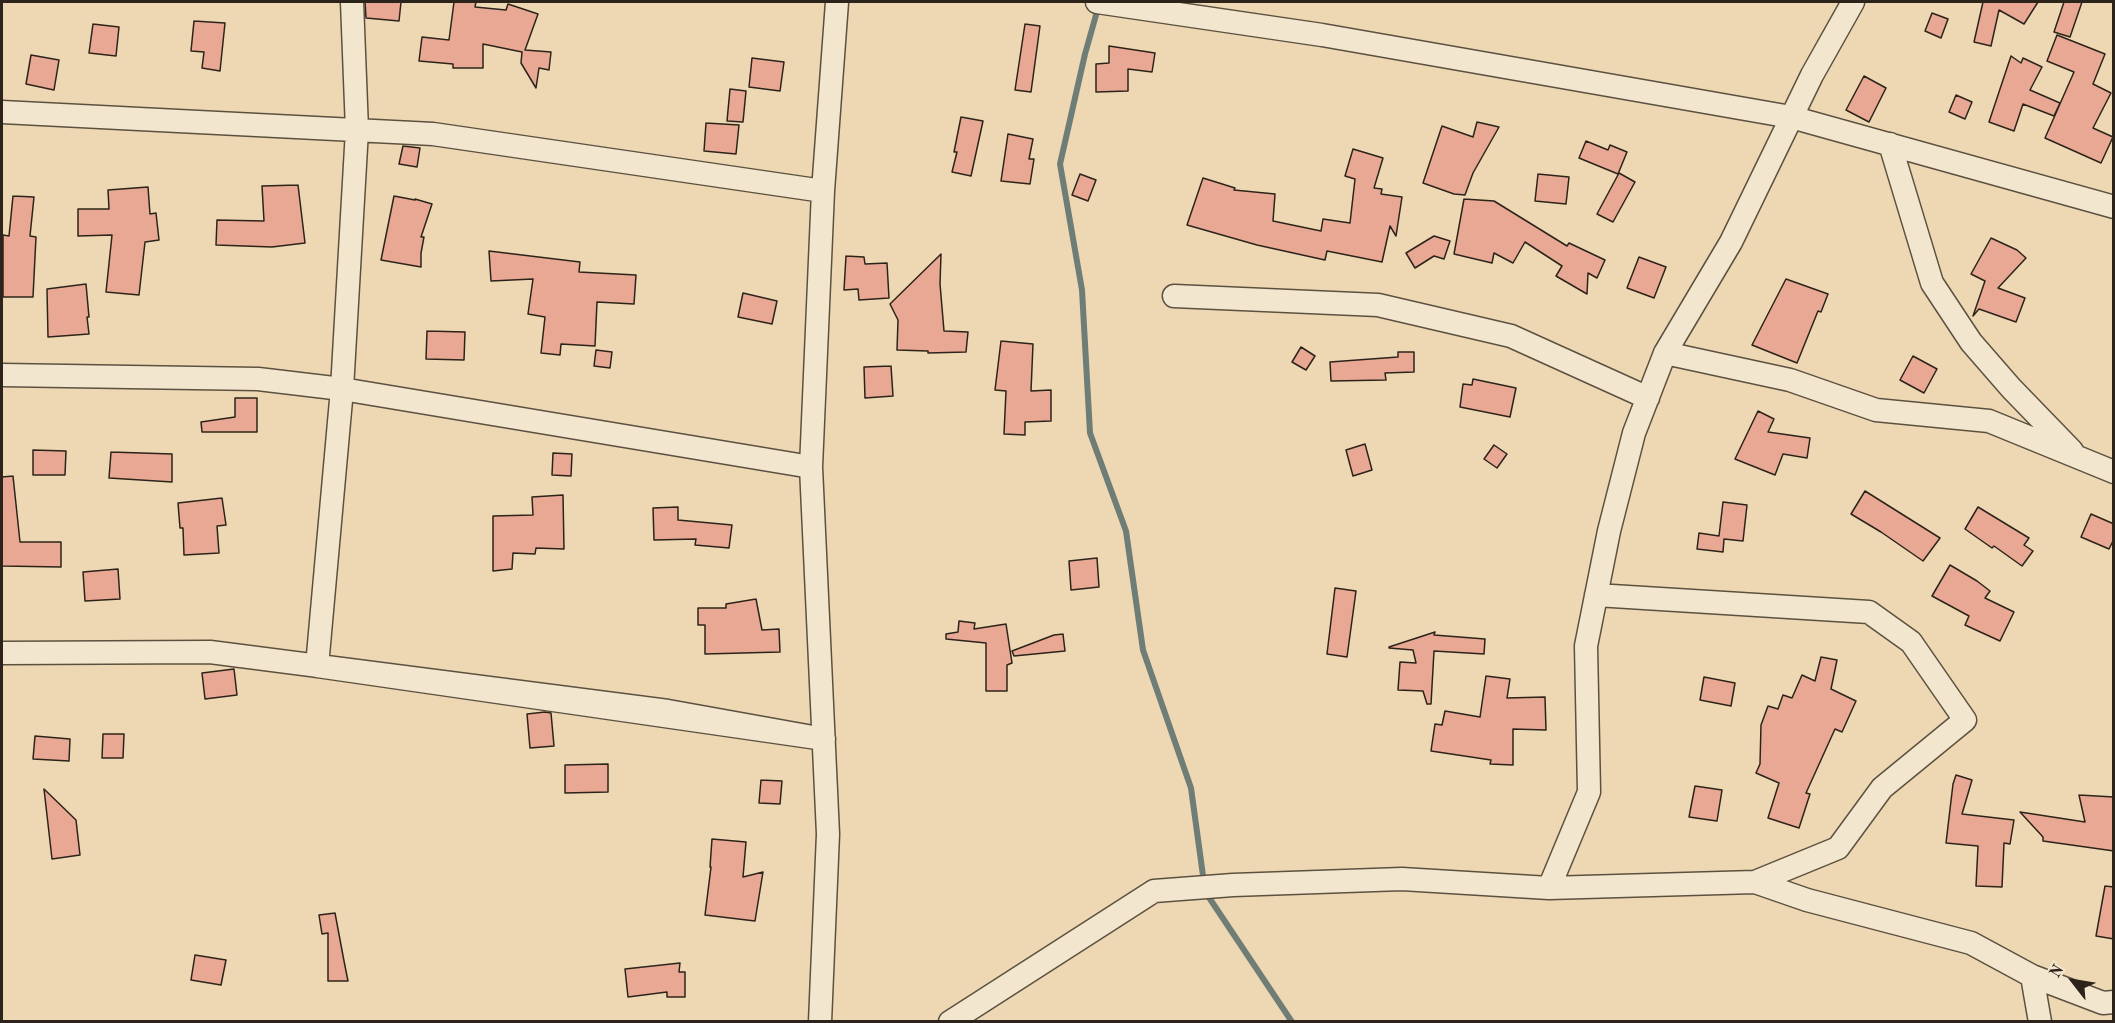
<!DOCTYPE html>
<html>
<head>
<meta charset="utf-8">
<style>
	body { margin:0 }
	#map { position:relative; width:2115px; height:1023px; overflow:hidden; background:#edd8b3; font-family:"Old Standard TT",serif }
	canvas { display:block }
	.frame { position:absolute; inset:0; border:3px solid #2c241a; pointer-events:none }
	.north { position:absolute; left:2043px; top:951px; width:60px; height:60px; -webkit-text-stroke:4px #f3e6ce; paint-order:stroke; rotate:301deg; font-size:16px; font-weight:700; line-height:24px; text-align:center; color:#2c241a }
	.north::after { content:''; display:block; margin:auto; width:21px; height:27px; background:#2c241a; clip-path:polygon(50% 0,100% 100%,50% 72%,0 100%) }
</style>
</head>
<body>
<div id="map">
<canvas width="2115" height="1023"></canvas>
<div class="frame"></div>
<div class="north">N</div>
</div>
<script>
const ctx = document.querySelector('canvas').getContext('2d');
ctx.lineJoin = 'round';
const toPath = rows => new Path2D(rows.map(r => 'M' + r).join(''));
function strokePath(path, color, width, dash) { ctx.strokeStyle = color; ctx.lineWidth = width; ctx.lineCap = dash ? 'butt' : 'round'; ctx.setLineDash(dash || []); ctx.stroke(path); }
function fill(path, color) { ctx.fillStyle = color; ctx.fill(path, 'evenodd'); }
strokePath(toPath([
	[1098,8,1085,54,1060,164,1082,290,1090,433,1126,531,1143,650,1191,788,1204,883],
	[1206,893,1292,1022]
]), '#6f7d77', 6);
const building = toPath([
	[365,2,401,2,399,21,366,18,365,2],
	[454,2,476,2,475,7,506,10,508,4,538,14,525,50,551,52,549,70,539,68,536,88,521,63,522,52,483,44,483,68,453,68,453,64,419,61,422,37,449,40,454,2],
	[1983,2,2038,2,2024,24,1999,10,1991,46,1974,42,1983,2],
	[2064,2,2082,2,2070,37,2054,32,2064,2],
	[1932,13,1948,19,1941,38,1925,31,1932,13],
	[194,21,225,23,220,71,202,68,204,52,191,51,194,21],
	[93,24,119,27,116,56,89,53,93,24],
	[1025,24,1040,26,1031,92,1015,90,1025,24],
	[2057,35,2105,54,2093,84,2111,93,2093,128,2113,137,2101,163,2045,138,2074,72,2047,61,2057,35],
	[1109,46,1155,53,1152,72,1128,69,1128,91,1096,92,1096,64,1109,63,1109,46],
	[31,55,59,60,54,90,26,84,31,55],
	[2011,56,2021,63,2023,58,2042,67,2030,90,2060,103,2054,116,2023,104,2014,131,1989,122,2011,56],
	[752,58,784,62,780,91,749,87,752,58],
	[1864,76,1886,88,1869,122,1846,110,1864,76],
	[730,89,746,91,743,122,727,121,730,89],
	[1956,95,1972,102,1965,119,1949,112,1956,95],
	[961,117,983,121,971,176,952,172,957,152,954,152,961,117],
	[1477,122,1499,127,1473,173,1465,195,1454,194,1423,183,1442,126,1473,137,1477,122],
	[706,123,739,125,736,154,704,151,706,123],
	[1008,134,1033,139,1029,159,1034,159,1030,184,1001,181,1008,134],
	[1586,141,1608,150,1610,145,1627,152,1618,174,1579,158,1586,141],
	[403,146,420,148,417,167,399,164,403,146],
	[1353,149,1383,158,1374,188,1382,189,1381,194,1402,197,1396,236,1390,226,1382,262,1327,251,1325,260,1257,245,1187,225,1203,178,1235,188,1234,190,1275,194,1273,221,1321,231,1323,219,1350,223,1355,179,1345,176,1353,149],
	[1619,173,1635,182,1613,222,1597,214,1619,173],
	[1080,174,1096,180,1088,201,1072,195,1080,174],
	[1538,174,1569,177,1566,204,1535,201,1538,174],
	[298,185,305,243,272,247,216,245,217,220,264,221,262,186,298,185],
	[148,187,150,214,156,213,159,240,145,242,139,295,106,292,112,235,78,236,78,209,109,209,108,190,148,187],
	[13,196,34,197,30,236,36,237,33,297,3,297,3,235,9,236,13,196],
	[394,196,415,200,415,199,432,204,421,237,424,237,421,253,421,267,381,260,394,196],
	[1464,199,1494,201,1567,246,1569,243,1605,260,1597,278,1588,273,1587,294,1556,276,1562,266,1525,242,1513,263,1494,253,1492,263,1454,254,1464,199],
	[1434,236,1450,241,1444,259,1434,256,1415,268,1406,253,1434,236],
	[1991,238,2017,250,2026,258,1998,288,2025,298,2016,322,1979,309,1973,316,1985,281,1971,274,1991,238],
	[489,251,580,262,579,272,636,275,634,304,597,302,595,346,561,344,560,355,541,353,545,317,528,314,533,279,491,281,489,251],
	[941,254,940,284,944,331,968,332,966,352,928,353,928,351,897,350,898,320,890,304,941,254],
	[846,256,864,257,865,264,887,263,889,298,859,300,858,289,844,290,846,256],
	[1639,257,1666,267,1654,298,1627,288,1639,257],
	[1786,279,1828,294,1821,312,1818,311,1797,363,1752,345,1786,279],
	[86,284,89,317,87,317,89,334,48,337,47,289,86,284],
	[743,293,777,301,772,324,738,317,743,293],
	[427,331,465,332,464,360,426,359,427,331],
	[1001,341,1033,344,1031,391,1051,390,1051,421,1025,422,1025,435,1004,434,1006,391,995,390,1001,341],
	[1301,347,1315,356,1306,370,1292,362,1301,347],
	[596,350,612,352,610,368,594,366,596,350],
	[1398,352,1414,352,1414,372,1385,373,1386,380,1331,381,1330,362,1398,357,1398,352],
	[1913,356,1937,369,1924,393,1900,380,1913,356],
	[891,366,893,396,865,398,864,367,891,366],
	[1473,379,1516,388,1510,417,1460,407,1463,384,1472,385,1473,379],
	[235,398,257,398,257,432,202,432,201,422,235,417,235,398],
	[1758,411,1774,419,1768,432,1810,438,1807,458,1783,454,1775,475,1735,459,1758,411],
	[1365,444,1372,470,1353,476,1346,450,1365,444],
	[1494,445,1507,454,1497,468,1484,459,1494,445],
	[33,450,66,451,65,475,33,475,33,450],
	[111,452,172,454,172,482,109,478,111,452],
	[553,453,572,454,571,476,552,475,553,453],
	[13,476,20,542,61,542,61,567,2,566,2,477,13,476],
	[1865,491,1940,538,1923,561,1881,532,1851,514,1865,491],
	[563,495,564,549,536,548,535,554,513,553,512,569,493,571,493,516,533,515,532,497,563,495],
	[222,498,226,525,217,526,219,553,184,555,183,528,180,528,178,503,222,498],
	[1723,502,1747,505,1743,541,1724,539,1723,552,1697,549,1699,533,1719,536,1723,502],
	[678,507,678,520,732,525,729,548,695,545,696,539,654,540,653,508,678,507],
	[1978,507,2029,538,2024,545,2033,551,2022,566,1994,546,1992,548,1965,529,1978,507],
	[2091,514,2114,524,2114,539,2109,549,2081,537,2091,514],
	[1097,558,1099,587,1071,590,1069,561,1097,558],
	[1950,565,1977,581,1990,591,1985,598,2014,612,2000,641,1965,625,1969,616,1932,596,1950,565],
	[118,569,120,599,85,601,83,572,118,569],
	[1335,588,1356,591,1347,657,1327,654,1335,588],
	[756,599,762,630,779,629,780,652,705,654,705,625,698,625,698,608,726,608,726,604,756,599],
	[959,621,975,623,974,629,1006,624,1012,663,1007,665,1007,691,986,691,986,643,946,639,946,634,958,632,959,621],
	[1435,632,1434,635,1485,639,1484,654,1434,651,1431,704,1427,704,1423,691,1398,690,1400,662,1416,663,1413,650,1389,648,1389,647,1435,632],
	[1063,634,1065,651,1014,656,1012,651,1054,635,1063,634],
	[1821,657,1837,660,1831,689,1856,701,1842,732,1835,729,1806,793,1810,794,1799,828,1768,818,1779,783,1756,773,1760,764,1761,725,1768,706,1778,709,1783,695,1792,698,1802,675,1815,681,1821,657],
	[234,669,237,695,205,699,202,673,234,669],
	[1486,676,1510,679,1507,698,1545,697,1546,730,1513,729,1513,765,1490,764,1491,760,1431,751,1435,724,1442,725,1445,711,1480,717,1486,676],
	[1704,677,1735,683,1731,706,1700,700,1704,677],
	[545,712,551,713,554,746,530,748,527,714,545,712],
	[103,734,124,734,123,758,102,758,103,734],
	[35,736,70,739,69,761,33,759,35,736],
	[608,764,608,792,565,793,565,765,608,764],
	[1956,775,1972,780,1962,814,2014,820,2010,844,2004,843,2002,887,1976,886,1978,846,1946,843,1953,784,1956,775],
	[761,780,782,781,780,804,759,803,761,780],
	[1695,786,1722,790,1717,821,1689,817,1695,786],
	[44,789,76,820,80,855,52,859,44,789],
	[2079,795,2114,797,2114,851,2043,841,2043,837,2020,812,2085,822,2079,795],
	[712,839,746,842,743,877,763,872,755,921,705,915,711,867,710,867,712,839],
	[2105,886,2114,887,2114,939,2096,936,2105,886],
	[335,913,344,961,348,981,328,981,328,933,322,934,319,915,335,913],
	[195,955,226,960,221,985,191,980,195,955],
	[680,963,679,972,685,972,685,997,667,997,667,992,628,997,625,969,680,963]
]);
fill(building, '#e8a893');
strokePath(building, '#2c241a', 1.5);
const minor = toPath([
	[1097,2,1322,35,1791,117,2114,207],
	[2,112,433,134,823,191],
	[1890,144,1932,283,1971,342,2011,388,2072,451],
	[1174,296,1378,305,1511,336,1648,398],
	[1665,353,1790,380,1876,410,1989,421,2114,472],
	[2,375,258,379,342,389,811,467],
	[1596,595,1869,612,1911,642,1965,720,1882,788,1838,848,1755,882],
	[2,653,210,652,668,711,824,739,317,666],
	[317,666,342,389,357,130,352,2],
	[1549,888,1589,792,1586,646,1609,531,1634,433,1665,353,1731,242,1812,75,1853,2],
	[2032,976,2103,1003,2114,1002],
	[820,1022,828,834,811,467,823,191,837,2],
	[950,1022,1154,891,1233,885,1402,879,1549,888,1755,882,1807,900,1971,943,2032,976,2040,1022]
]);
strokePath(minor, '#5c5140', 25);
strokePath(minor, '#f3e6ce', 22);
</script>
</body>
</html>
